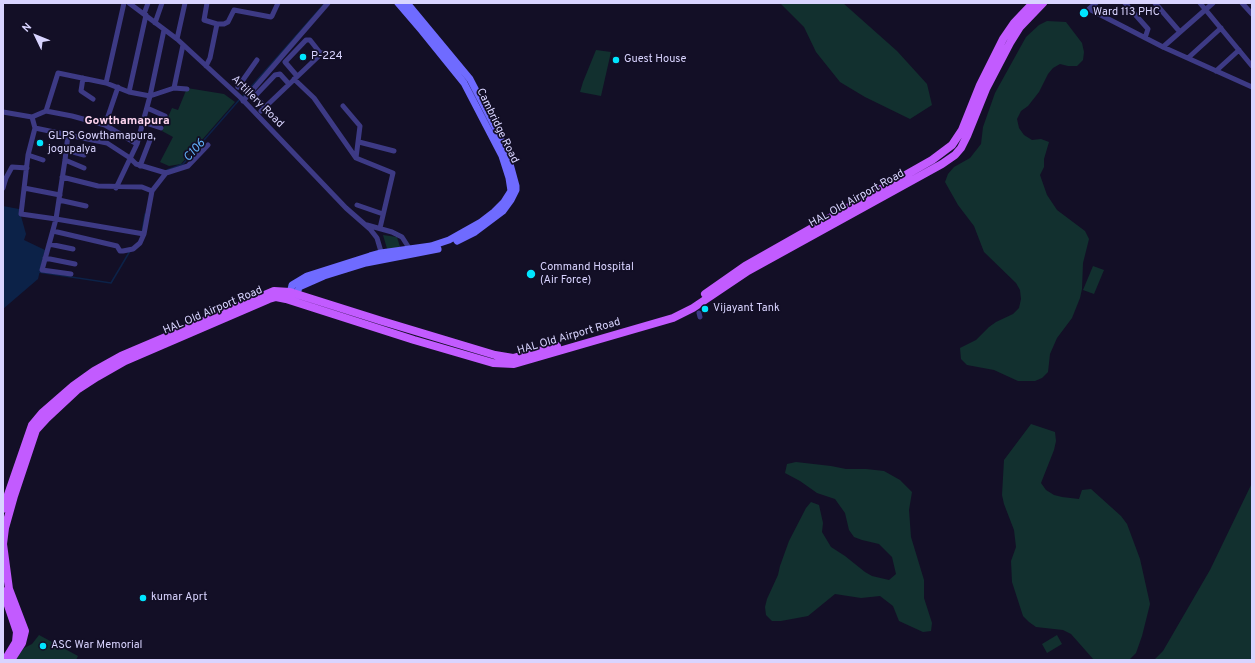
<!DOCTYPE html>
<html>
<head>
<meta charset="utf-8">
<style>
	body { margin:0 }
	#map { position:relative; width:1255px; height:663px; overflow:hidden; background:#130f26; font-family:Overpass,sans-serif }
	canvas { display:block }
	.frame { position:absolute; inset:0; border:4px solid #d9d4ff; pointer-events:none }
	.north { position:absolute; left:16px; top:16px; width:40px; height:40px; -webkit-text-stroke:3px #130f26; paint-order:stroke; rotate:313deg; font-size:11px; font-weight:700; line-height:16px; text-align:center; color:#d9d4ff }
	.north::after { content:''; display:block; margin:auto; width:14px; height:18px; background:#d9d4ff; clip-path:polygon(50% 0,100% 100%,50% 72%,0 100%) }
</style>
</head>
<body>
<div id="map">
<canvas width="1255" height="663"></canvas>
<div class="frame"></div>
<div class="north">N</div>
</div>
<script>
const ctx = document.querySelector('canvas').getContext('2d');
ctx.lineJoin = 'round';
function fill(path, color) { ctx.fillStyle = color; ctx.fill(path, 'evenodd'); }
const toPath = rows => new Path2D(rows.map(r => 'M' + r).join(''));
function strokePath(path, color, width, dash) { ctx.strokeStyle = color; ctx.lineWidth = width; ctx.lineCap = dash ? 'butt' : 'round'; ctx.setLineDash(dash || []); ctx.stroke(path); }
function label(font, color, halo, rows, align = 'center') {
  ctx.font = font + ' Overpass,sans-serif'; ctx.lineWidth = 3.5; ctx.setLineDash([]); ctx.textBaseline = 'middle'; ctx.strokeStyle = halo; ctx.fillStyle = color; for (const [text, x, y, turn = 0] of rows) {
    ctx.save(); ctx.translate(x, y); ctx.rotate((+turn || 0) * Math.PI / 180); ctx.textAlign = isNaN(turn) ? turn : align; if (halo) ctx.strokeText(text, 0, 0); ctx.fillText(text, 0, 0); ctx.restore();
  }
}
fill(toPath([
	[780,3,843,3,897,51,927,84,932,105,910,119,865,97,840,82,816,52,804,27],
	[1047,21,1066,22,1082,43,1084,52,1083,60,1077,66,1068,66,1060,64,1053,68,1048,74,1039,92,1028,106,1021,111,1017,119,1019,128,1024,135,1032,140,1041,139,1049,142,1044,159,1044,167,1040,175,1047,195,1057,210,1085,231,1089,239,1083,263,1082,289,1080,298,1072,318,1057,338,1050,354,1048,372,1042,378,1035,381,1018,381,994,370,967,365,961,359,960,348,976,340,989,327,996,322,1013,314,1019,308,1021,299,1020,290,1016,283,984,252,974,226,958,205,945,182,948,174,954,167,970,158,981,144,983,127,995,93,1026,37,1039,25],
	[596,50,611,52,601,96,580,92,583,82],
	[187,88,224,94,235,102,181,164,169,166,160,162,173,137,162,131,172,108,178,110],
	[383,235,397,237,401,250,388,252],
	[1093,266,1104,270,1094,294,1083,290],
	[1031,424,1055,432,1056,441,1054,450,1041,483,1046,490,1054,495,1062,497,1079,499,1082,490,1091,489,1121,516,1127,524,1140,559,1150,604,1142,636,1136,653,1130,659,1094,660,1071,634,1063,630,1036,627,1029,622,1023,616,1012,582,1011,561,1016,547,1014,530,1004,504,1002,495,1004,460],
	[796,462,831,466,846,469,866,469,884,471,900,480,912,492,909,510,911,537,924,580,924,598,932,623,931,631,923,632,899,621,893,606,880,596,861,598,835,594,808,616,781,621,772,621,766,615,765,607,767,599,778,575,780,566,789,541,806,508,811,502,819,505,823,523,822,532,831,547,845,556,865,572,872,576,889,580,896,574,892,557,879,544,862,540,854,537,849,530,845,513,835,499,817,493,800,481,785,473,787,464],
	[1252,483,1252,660,1154,660,1163,651,1210,570],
	[39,635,78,656,76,660,15,660,24,648,32,644],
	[1057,635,1062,644,1047,653,1042,644]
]), '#12302f');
fill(toPath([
	[3,206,19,209,26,234,24,240,45,250,38,279,3,309]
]), '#0c2248');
strokePath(toPath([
	[243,96,325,3],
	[167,170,183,164,240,99],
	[142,232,145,214],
	[38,272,111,283,130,251]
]), '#0c2248', 1.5);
strokePath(toPath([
	[129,3,177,39,241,98,346,208,370,229,377,238,382,255],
	[207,3,204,20,217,24,224,24,228,22,234,10,271,17,272,16,278,3],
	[1096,3,1089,9,1163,47,1252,87],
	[1125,3,1148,29,1145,38],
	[1155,3,1180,32],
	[1200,3,1252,66],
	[1242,3,1252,14],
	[144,14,148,3],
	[155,23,162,3],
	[177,39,185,3],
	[1163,47,1213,3],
	[1188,58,1221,28],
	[206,66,210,58,217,24],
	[1216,71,1239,50],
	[297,76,285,62,306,40,310,40,321,54],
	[83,78,81,91,93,99],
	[294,79,314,98,356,158,393,173,380,228],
	[106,83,124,3],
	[238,87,257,60],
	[174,88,187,89],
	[129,92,146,15],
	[243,101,328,3],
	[343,106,360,126,356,158],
	[265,107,255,96,275,75,280,74,289,84],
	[147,108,165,116],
	[46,111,58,73,106,83,129,92,150,96,174,88,183,45],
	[261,111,322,53],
	[3,112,32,117,46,111,72,116,105,125,137,144],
	[32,117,35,128,107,143,130,158,136,164,166,173,188,166,208,145],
	[143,122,161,128],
	[105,125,118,87],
	[35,128,28,155,21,214,56,219,144,234,152,191,166,173],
	[68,135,65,160,56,219,42,270,71,274],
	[359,142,394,151],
	[66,150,84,155],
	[28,155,43,160],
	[65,160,84,168],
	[140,166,150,140],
	[62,177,98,186,142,187,152,191],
	[3,188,6,178,12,167,27,168],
	[24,188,60,195],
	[116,188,137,144,150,96,164,30],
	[59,200,86,206],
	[357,205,383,214],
	[367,225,392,232,402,237,411,251],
	[53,231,117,246,120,251,123,251,133,249,140,243,144,234],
	[49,244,73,249],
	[45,258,75,264],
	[699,313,700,317]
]), '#3d3a85', 5);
strokePath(toPath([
	[407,3,470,79,497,131,507,153,516,186,516,190,511,200,503,211,475,232,457,241],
	[289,298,292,285,307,276,370,256,381,253,431,246,449,240,481,222,494,212,504,202,511,191,509,178,502,156,464,83,422,31,398,3],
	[296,299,299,287,324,276,366,263,438,249]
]), '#6f6bff', 7);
strokePath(toPath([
	[705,294,745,266,932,160,952,145,962,130,980,85,1003,39,1014,23,1033,3],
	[3,509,32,425,42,413,73,386,94,371,121,356,274,291,290,292,382,321,495,355,513,358,557,346],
	[3,591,17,632,16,642,5,660],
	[11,660,22,643,25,631,9,589,3,544,5,528,14,496,36,430,47,418,77,390,97,377,125,361,269,299,276,297,286,299,414,340,493,363,514,364,673,318,693,308,748,271,942,164,955,155,961,148,967,136,986,89,1010,43,1020,27,1043,3]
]), '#c25bff', 8);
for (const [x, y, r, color] of [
	[1084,13,5,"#00e5ff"],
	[303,57,4,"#00e5ff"],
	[616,60,4,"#00e5ff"],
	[40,143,4,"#00e5ff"],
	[531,274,5,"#00e5ff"],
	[705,309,4,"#00e5ff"],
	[143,598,4,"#00e5ff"],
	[43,646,4,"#00e5ff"]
]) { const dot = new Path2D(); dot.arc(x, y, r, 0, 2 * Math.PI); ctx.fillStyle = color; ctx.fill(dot); strokePath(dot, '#130f26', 1.5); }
label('11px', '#d9d4ff', '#130f26', [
	["Ward 113 PHC",1093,13],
	["P-224",311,57],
	["Guest House",624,60],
	["GLPS Gowthamapura,",48,137],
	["jogupalya",48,150],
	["Command Hospital",540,268],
	["(Air Force)",540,281],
	["Vijayant Tank",713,309],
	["kumar Aprt",151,598],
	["ASC War Memorial",51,646]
], 'left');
label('11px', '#d9d4ff', '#130f26', [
	["Artillery Road",257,102,45],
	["Cambridge Road",497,126,64],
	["HAL Old Airport Road",857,199,-29],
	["HAL Old Airport Road",213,311,-23],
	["HAL Old Airport Road",569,337,-16]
]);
label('bold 12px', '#ffd6f0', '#130f26', [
	["Gowthamapura",127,122]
]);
label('italic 12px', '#62b6ff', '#130f26', [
	["C106",195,151,-48]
]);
</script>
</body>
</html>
